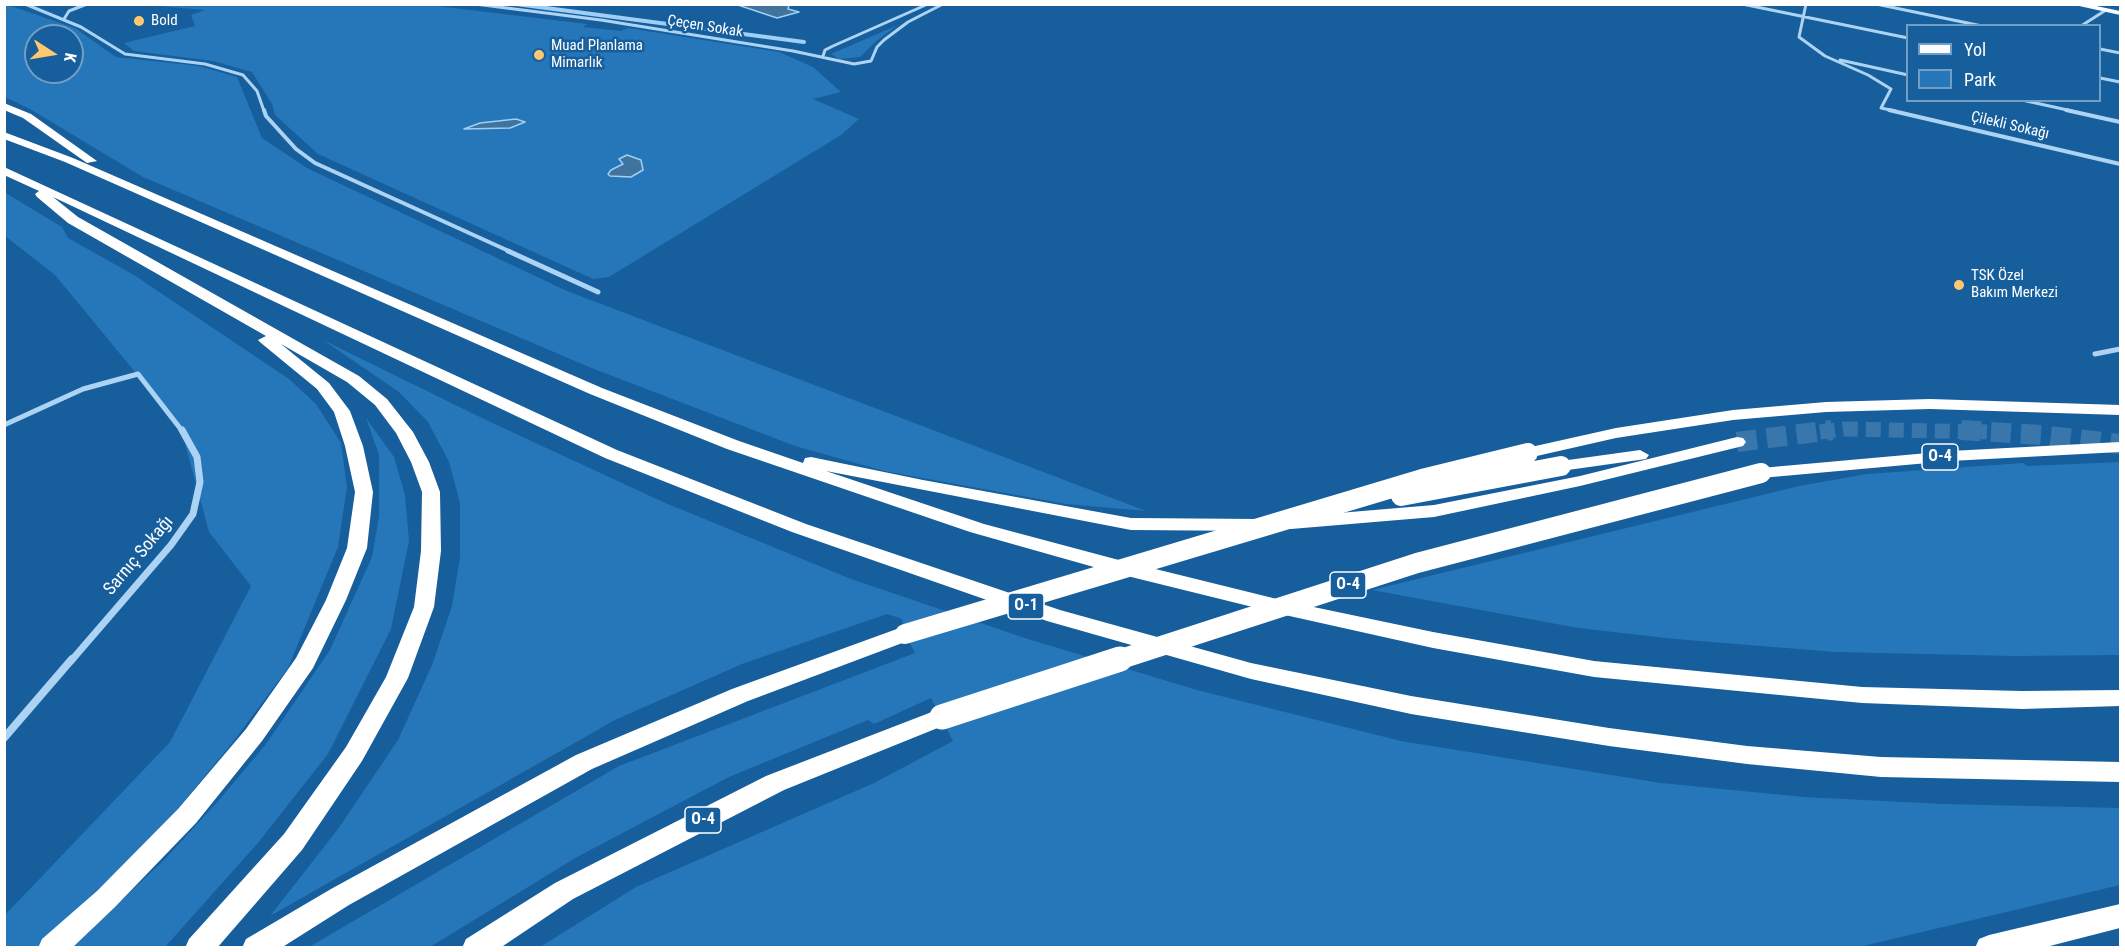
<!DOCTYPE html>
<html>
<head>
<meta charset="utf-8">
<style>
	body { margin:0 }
	#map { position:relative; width:2125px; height:952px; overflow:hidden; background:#165e9c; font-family:"Roboto Condensed",sans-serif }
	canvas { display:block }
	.frame { position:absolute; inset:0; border:6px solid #fff; pointer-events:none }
	.legend { position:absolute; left:1906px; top:24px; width:195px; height:78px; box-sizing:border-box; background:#165e9c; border:2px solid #739ec4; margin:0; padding:8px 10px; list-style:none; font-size:18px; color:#fff }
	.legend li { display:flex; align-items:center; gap:12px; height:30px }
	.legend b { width:30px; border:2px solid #739ec4 }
	.north { position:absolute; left:24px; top:24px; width:60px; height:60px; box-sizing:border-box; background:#165e9c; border:2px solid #739ec4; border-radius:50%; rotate:102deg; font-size:16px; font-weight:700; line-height:24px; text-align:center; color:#fff }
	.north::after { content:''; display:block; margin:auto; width:21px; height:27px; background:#ffc76e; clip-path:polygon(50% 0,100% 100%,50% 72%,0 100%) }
</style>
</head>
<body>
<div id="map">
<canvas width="2125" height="952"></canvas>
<div class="frame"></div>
<ul class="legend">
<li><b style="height:8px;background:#f8fbff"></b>Yol</li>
<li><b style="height:16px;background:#2577b9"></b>Park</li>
</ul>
<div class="north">K</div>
</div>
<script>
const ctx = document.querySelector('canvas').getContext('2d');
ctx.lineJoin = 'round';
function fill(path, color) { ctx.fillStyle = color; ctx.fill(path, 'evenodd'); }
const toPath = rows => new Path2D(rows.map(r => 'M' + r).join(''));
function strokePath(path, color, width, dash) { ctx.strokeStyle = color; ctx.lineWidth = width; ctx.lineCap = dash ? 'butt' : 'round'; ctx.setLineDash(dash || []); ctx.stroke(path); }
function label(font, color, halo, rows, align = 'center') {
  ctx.font = font + ' "Roboto Condensed",sans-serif'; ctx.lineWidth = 5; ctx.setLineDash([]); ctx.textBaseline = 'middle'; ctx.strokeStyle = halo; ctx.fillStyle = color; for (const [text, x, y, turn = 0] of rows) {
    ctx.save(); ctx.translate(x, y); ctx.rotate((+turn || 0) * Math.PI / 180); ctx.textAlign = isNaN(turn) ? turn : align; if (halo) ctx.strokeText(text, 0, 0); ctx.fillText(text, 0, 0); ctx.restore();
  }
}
fill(toPath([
	[5,4,75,28,116,57,199,66,237,77,262,138,307,168,567,291,1146,511,1066,504,884,471,795,446,589,367,143,177,30,109,5,97],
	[36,36,72,36,72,72,36,72],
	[146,5,428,5,587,24,583,27,621,31,628,28,779,52,813,67,841,92,813,99,859,119,841,135,609,277,593,279,318,154,275,115,272,104,252,72,213,61,134,51,124,43,195,26,191,15,205,10],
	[898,25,875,42,860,57,839,59,831,54],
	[4,192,62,227,68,238,134,275,289,379,316,404,341,443,347,487,338,547,288,668,233,742,166,823,38,948,5,947,5,915,170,742,251,586,209,532,183,436,140,378,55,275,5,236],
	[323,340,484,419,663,502,851,579,1028,639,1197,690,1401,741,1661,783,1804,797,1944,804,2120,808,2120,885,1859,947,540,947,636,887,874,783,953,741,931,698,874,724,868,720,729,777,577,857,430,947,309,947,619,766,915,653,905,634,902,619,887,614,742,664,615,720,270,916,338,829,398,740,432,665,452,606,460,557,460,503,449,462,428,422,399,392],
	[366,418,394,457,405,495,409,541,391,629,328,754,257,844,165,947,71,948,165,859,220,799,266,744,330,650,372,557,379,516,379,455],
	[2120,462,2120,655,2014,656,1835,652,1675,639,1578,628,1372,590,1799,486,1867,474,2023,463,2027,466]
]), '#2577b9');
const water = toPath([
	[738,5,789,5,788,9,799,12,777,18,738,5],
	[516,119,525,122,510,128,464,129,480,123,516,119],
	[627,155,641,160,643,170,631,177,610,176,608,174,611,170,623,164,619,159,627,155]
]);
fill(water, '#41739f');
strokePath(water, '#9fcff5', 1.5);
strokePath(toPath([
	[516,4,804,42]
]), '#9fcff5', 4);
strokePath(toPath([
	[1820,432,1844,429,1987,432]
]), '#3976ab', 15, [15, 8]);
strokePath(toPath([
	[1961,430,2041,435,2120,444],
	[1737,442,1832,430]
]), '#3976ab', 20, [20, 10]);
strokePath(toPath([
	[25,4,81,27,125,54,205,64,243,75,257,91,264,111],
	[475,4,601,20,793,51,854,64,871,61,877,47,884,40,908,22,943,4],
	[1742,4,1908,38],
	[1806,4,1799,37,1825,56,1868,75,1891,89,1881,108,1895,111],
	[1876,4,1982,26],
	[64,19,69,11,87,4],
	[2081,26,2106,10],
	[2100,49,2120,53],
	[823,56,825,50,833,46,928,4],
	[1840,60,1908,75],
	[2100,78,2120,82],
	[2022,100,2072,111]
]), '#acd3f3', 3);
strokePath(toPath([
	[264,110,266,116,296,149,315,163,511,252],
	[1889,110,2120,164],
	[2066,110,2120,122]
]), '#acd3f3', 4);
strokePath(toPath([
	[508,251,598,292],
	[2095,354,2120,349],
	[4,425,83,389,138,374,183,432]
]), '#acd3f3', 5);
strokePath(toPath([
	[71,661,171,545,193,514,200,482,197,457,182,430]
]), '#acd3f3', 7);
strokePath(toPath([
	[4,738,72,659]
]), '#acd3f3', 8);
fill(toPath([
	[2070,4,2087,4,2120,11,2120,15,2070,4]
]), '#f8fbff');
fill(toPath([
	[4,103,31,114,97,161,87,163,23,118,4,110,4,103],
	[4,132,73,158,602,388,739,441,803,463,805,458,811,457,923,480,1131,518,1258,519,1265,521,1268,525,1265,529,1258,531,1131,530,826,471,984,524,1115,559,1285,601,1433,632,1594,661,1862,687,2022,691,2120,690,2120,706,2022,709,1862,703,1594,677,1433,648,1285,615,1115,573,970,532,727,449,590,394,65,162,4,139,4,132],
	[4,167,617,450,806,524,1060,610,1251,663,1411,696,1609,728,1747,746,1881,757,2120,762,2120,782,1881,777,1747,764,1609,746,1411,714,1251,679,1047,621,792,532,605,458,53,197,78,217,359,376,387,399,413,432,429,462,440,492,441,551,434,607,408,678,362,761,302,850,217,948,185,948,189,939,284,834,346,747,386,677,414,607,421,551,422,492,411,462,396,433,375,405,347,382,281,344,329,383,350,411,363,446,373,492,367,548,346,600,313,668,262,741,196,823,115,907,72,948,38,948,42,939,97,891,178,809,246,729,296,658,326,600,347,548,355,492,345,446,334,412,317,389,261,343,258,340,266,336,68,223,37,197,35,194,39,191,4,175,4,167],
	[1930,399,2120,405,2120,415,1930,409,1826,412,1733,420,1616,438,1528,458,1519,453,1522,449,1616,428,1733,410,1826,402,1930,399],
	[1737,437,1743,438,1746,442,1743,446,1580,486,1434,517,1291,529,1284,527,1282,523,1284,519,1291,517,1434,505,1580,476,1737,437],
	[2120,442,2120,452,1950,461,1761,478,1752,473,1761,468,1950,451,2120,442],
	[1640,450,1649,455,1646,459,1561,471,1552,466,1561,461,1640,450],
	[905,626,913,629,916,634,913,639,748,701,592,769,349,905,281,948,242,948,246,939,331,889,576,755,732,689,905,626],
	[942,708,950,711,953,717,950,723,784,790,573,899,500,948,462,948,466,939,555,883,766,776,942,708],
	[2120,904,2120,928,2042,948,1975,948,1979,939,1989,935,2120,904]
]), '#fff');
strokePath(toPath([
	[1401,496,1561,466],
	[905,634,1422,479,1528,453],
	[1115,661,1417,563,1761,473]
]), '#fff', 20);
strokePath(toPath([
	[942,717,1120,659]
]), '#fff', 25);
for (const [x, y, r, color] of [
	[139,21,6,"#ffc76e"],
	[539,55,6,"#ffc76e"],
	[1959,285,6,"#ffc76e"]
]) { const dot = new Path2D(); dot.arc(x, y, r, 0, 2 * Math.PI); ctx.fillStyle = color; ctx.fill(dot); strokePath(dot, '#165e9c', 2); }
label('15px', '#fff', '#165e9c', [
	["Bold",151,21],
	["Muad Planlama",551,46],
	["Mimarlık",551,63],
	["TSK Özel",1971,276],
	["Bakım Merkezi",1971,293]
], 'left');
label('15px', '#fff', '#165e9c', [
	["Çeçen Sokak",705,27,9],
	["Çilekli Sokağı",2010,126,13]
]);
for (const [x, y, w] of [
	[1940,457,36],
	[1348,585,36],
	[1026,606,36],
	[703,820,36]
]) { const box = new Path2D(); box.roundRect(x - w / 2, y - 13, w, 26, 4.5); ctx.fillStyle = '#165e9c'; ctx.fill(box); strokePath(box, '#fff', 1.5); }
label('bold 16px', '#fff', null, [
	["O-4",1940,457],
	["O-4",1348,585],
	["O-1",1026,606],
	["O-4",703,820]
]);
label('18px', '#fff', '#165e9c', [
	["Sarnıç Sokağı",139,556,-50]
]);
</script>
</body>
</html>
